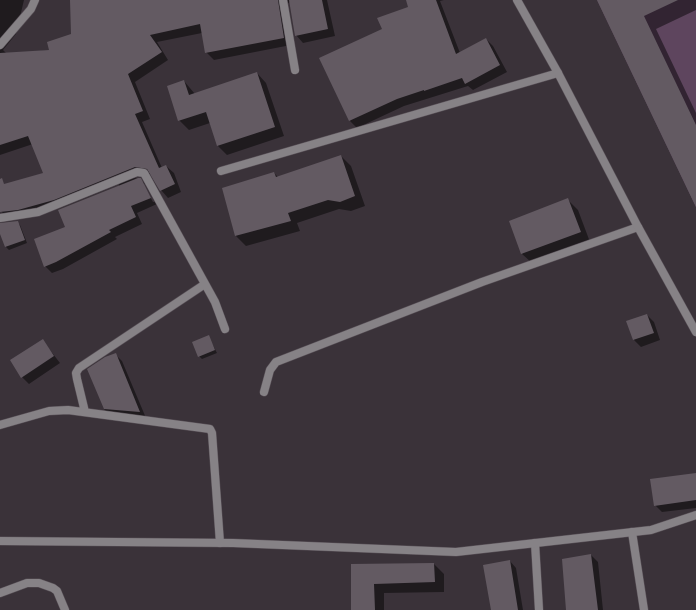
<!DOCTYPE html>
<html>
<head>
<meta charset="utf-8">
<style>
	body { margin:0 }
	canvas { display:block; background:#3a3239 }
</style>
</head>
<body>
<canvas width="696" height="610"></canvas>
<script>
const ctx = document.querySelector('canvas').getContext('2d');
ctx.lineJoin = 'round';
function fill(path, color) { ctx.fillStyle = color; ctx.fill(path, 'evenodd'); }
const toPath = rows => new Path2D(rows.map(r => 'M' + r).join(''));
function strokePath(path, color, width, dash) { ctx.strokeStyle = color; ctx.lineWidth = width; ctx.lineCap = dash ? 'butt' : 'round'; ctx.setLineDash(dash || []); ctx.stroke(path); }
fill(toPath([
	[597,0,696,0,696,207]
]), '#5e455e');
fill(toPath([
	[0,0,24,0,16,34,3,50,7,54,51,50,72,34,71,0,327,0,335,36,303,43,296,35,290,1,285,8,291,45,214,60,206,52,202,33,157,42,168,60,135,82,150,119,142,122,162,168,166,166,174,173,181,192,168,198,161,190,152,175,145,174,134,178,140,179,147,186,157,204,137,213,142,224,115,237,117,239,63,269,52,273,45,266,67,228,119,186,119,184,62,207,38,213,5,215,0,210,0,186,45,173,33,144,0,155],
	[143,184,145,184,155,202,153,202],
	[407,0,444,0,440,1,460,53,486,39,493,46,507,72,473,90,468,86,404,106,357,128,350,121,383,30,410,7],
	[599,0,696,0,696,10,656,29,696,113,696,205],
	[257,73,266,83,284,136,227,155,218,146,210,123,189,130,179,120,184,81,195,94],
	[341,156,351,166,365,206,351,211,339,209,297,223,300,231,246,246,236,236,224,189,274,173,279,178],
	[568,200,578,210,590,242,532,263,522,254],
	[17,222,20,225,27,243,9,250,6,247,0,226],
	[647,315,654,322,660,340,641,347,634,340,628,322],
	[208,336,217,353,202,359,199,356],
	[43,341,60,363,29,384,22,377],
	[115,354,122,361,146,418,111,416,104,409],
	[696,474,696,508,662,512,655,505],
	[591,555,598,562,603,610,567,610],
	[510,561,516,568,523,610,492,610],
	[434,564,444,574,444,592,384,593,384,610,352,610,352,565]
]), '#0007');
fill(toPath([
	[70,0,278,0,284,38,205,53,200,24,150,35,162,52,128,74,143,111,135,114,159,168,166,165,175,184,160,191,147,169,135,167,54,200,18,210,0,212,0,179,2,178,4,184,43,173,28,136,0,145,0,53,49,50,47,42,71,34],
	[289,0,322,0,328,29,295,36],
	[406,0,436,0,456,54,486,38,500,65,465,84,462,78,424,91,424,90,397,99,349,121,319,58,382,29,377,18,408,7],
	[597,0,678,0,644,16,696,125,696,207],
	[257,72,275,127,217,146,206,112,178,121,167,86,184,80,189,95],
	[341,155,355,196,340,202,328,200,288,213,291,221,235,236,222,188,274,172,276,177],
	[138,178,141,178,151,198,131,206,136,217,109,230,111,232,56,262,44,267,34,239,65,227,58,210],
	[568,198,581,232,521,254,509,221],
	[18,221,25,240,5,247,0,234,0,223],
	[647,314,654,333,633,340,626,321],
	[209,335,215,350,198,357,192,342],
	[43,339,54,356,21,378,10,360],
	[116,353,140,412,104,409,87,369,105,357],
	[696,473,696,500,654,506,650,479],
	[591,554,598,610,566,610,562,559],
	[510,560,518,610,491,610,483,565],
	[434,563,435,582,374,584,375,610,351,610,351,564]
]), '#635a62');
const minor = toPath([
	[283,0,295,70],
	[0,45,31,9,35,0],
	[221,171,558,73],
	[0,218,38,212,137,172,144,173,215,302,225,329],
	[264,392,270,370,276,362,482,282,638,227],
	[85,412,77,379,76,373,79,368,205,284],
	[0,425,49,411,68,410,210,429,212,433,220,543],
	[632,532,644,610],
	[535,543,539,610],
	[0,593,27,583,39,583,53,588,57,591,65,610]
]);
const tertiary = toPath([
	[517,0,558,73,638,227,696,332],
	[0,541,233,543,456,552,651,530,696,515]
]);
strokePath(minor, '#585057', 9);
strokePath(tertiary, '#585057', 9);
strokePath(minor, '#868286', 8);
strokePath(tertiary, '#868286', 8);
</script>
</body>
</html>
